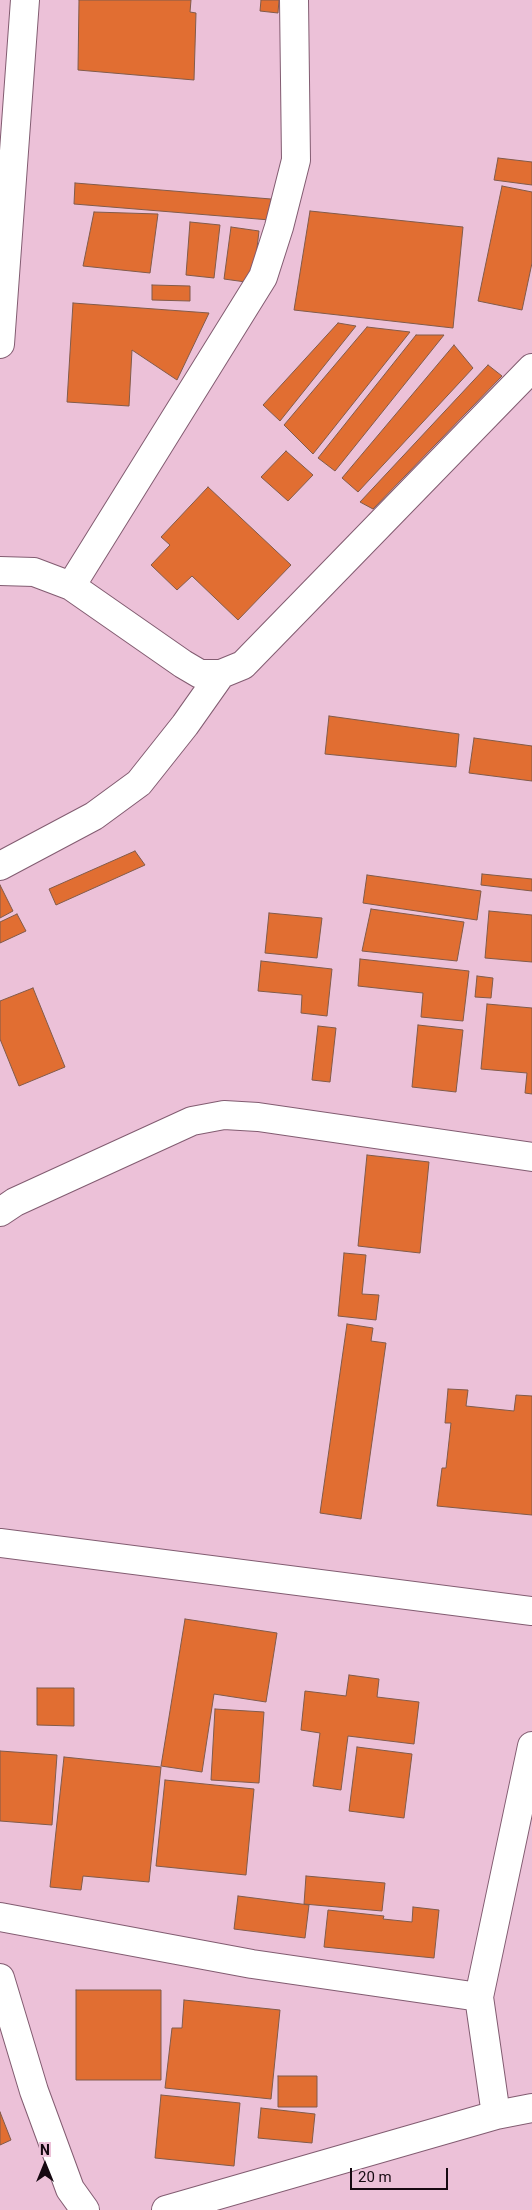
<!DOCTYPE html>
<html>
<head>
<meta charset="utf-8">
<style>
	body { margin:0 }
	#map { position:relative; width:532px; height:2210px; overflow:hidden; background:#ecc1d8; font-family:Roboto,sans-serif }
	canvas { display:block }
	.north { position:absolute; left:20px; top:2140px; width:50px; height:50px; -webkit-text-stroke:4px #ecc1d8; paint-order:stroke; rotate:0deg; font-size:14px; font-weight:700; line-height:20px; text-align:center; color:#160911 }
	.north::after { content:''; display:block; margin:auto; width:18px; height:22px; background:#160911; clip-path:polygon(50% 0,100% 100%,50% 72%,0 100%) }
	.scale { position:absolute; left:350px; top:2168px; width:98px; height:22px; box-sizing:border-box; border:2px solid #160911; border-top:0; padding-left:6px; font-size:15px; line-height:18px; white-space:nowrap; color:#160911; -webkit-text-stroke:4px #ecc1d8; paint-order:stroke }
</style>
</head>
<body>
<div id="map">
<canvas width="532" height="2210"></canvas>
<div class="north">N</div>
<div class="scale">20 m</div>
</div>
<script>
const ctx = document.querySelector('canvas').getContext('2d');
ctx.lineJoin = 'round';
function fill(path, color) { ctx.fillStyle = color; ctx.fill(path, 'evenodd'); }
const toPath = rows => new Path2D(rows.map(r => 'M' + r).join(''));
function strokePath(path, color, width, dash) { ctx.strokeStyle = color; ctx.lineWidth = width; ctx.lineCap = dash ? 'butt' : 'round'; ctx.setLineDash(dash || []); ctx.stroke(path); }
const building = toPath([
	[79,0,191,0,190,12,196,13,194,80,78,70,79,0],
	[261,0,279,0,278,13,260,11,261,0],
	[498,158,532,162,532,185,494,180,498,158],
	[75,183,271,199,270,220,74,204,75,183],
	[502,186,532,192,532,263,522,310,478,301,502,186],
	[310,211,463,227,453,328,294,310,310,211],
	[94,212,158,214,150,273,83,266,94,212],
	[190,222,220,225,214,278,186,275,190,222],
	[231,227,259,231,253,283,224,279,231,227],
	[152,285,190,286,190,301,152,300,152,285],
	[73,303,209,313,177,380,132,350,129,406,67,402,73,303],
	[338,323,356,326,280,421,263,405,338,323],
	[367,327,410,332,313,454,284,425,367,327],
	[416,335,444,335,335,471,318,458,416,335],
	[454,345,473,368,358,492,342,478,454,345],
	[488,365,502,376,373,509,360,502,488,365],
	[286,451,313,475,288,501,261,477,286,451],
	[208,487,291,565,238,620,192,576,177,590,151,565,170,545,161,537,208,487],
	[329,716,459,734,456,767,325,754,329,716],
	[474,738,532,746,532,781,469,773,474,738],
	[135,851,145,865,56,905,49,889,135,851],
	[482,874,532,879,532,891,481,885,482,874],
	[367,875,481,891,477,920,363,903,367,875],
	[0,885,13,911,0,918,0,885],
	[371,909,464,922,457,961,362,951,371,909],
	[489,911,532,915,532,962,485,958,489,911],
	[269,913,322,918,317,958,265,953,269,913],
	[17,914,26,931,0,943,0,922,17,914],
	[360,959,469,971,463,1021,421,1017,423,993,358,986,360,959],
	[261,961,332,969,327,1016,301,1013,302,995,258,991,261,961],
	[477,976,493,978,491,998,475,997,477,976],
	[33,988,65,1067,19,1086,0,1039,0,1001,33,988],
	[487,1004,532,1008,532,1094,525,1093,527,1073,481,1069,487,1004],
	[418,1025,463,1030,456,1092,412,1087,418,1025],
	[318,1026,336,1028,330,1082,312,1080,318,1026],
	[367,1155,429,1162,420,1253,358,1246,367,1155],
	[344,1253,366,1255,362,1294,379,1295,376,1320,338,1316,344,1253],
	[347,1324,373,1328,371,1341,386,1343,361,1519,320,1513,347,1324],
	[448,1389,468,1390,466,1406,514,1411,516,1395,532,1396,532,1515,437,1506,442,1468,446,1468,451,1423,445,1423,448,1389],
	[185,1619,277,1633,266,1702,214,1694,202,1772,161,1766,185,1619],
	[349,1675,379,1679,377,1697,419,1702,414,1744,348,1736,341,1790,313,1786,320,1733,301,1730,305,1691,346,1696,349,1675],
	[37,1688,74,1688,74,1726,37,1725,37,1688],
	[215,1709,264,1712,259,1783,211,1780,215,1709],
	[357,1747,412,1754,404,1818,349,1811,357,1747],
	[0,1751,57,1755,52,1825,0,1821,0,1751],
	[64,1757,161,1767,149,1882,83,1876,81,1890,50,1887,64,1757],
	[165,1780,254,1789,246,1875,156,1866,165,1780],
	[306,1876,385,1883,382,1911,304,1904,306,1876],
	[238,1896,309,1905,305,1938,234,1929,238,1896],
	[413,1907,439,1910,434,1958,324,1947,328,1910,384,1916,383,1919,412,1922,413,1907],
	[76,1990,161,1990,161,2080,76,2080,76,1990],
	[184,2000,280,2010,271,2099,165,2088,172,2028,182,2028,184,2000],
	[278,2076,317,2076,317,2107,278,2107,278,2076],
	[161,2095,240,2103,234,2166,155,2158,161,2095],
	[261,2108,315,2114,312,2143,258,2138,261,2108],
	[0,2112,11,2140,0,2145,0,2112]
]);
fill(building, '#e16e32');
strokePath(building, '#815b4a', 1);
const minor = toPath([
	[0,344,25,0],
	[0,571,34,572,71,586,183,664,200,674,221,674,243,665,532,368],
	[71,586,263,277,279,227,296,160,294,0],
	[0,866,94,816,139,783,185,725,221,674],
	[0,1212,15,1202,192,1121,224,1115,258,1117,532,1157],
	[0,1543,532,1611],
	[0,1917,252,1964,479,1997,496,2115,532,2108],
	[0,1978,34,2091,70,2189,85,2210],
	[479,1997,532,1746],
	[166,2210,496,2115]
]);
strokePath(minor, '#825c71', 30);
strokePath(minor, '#fff', 28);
</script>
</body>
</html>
